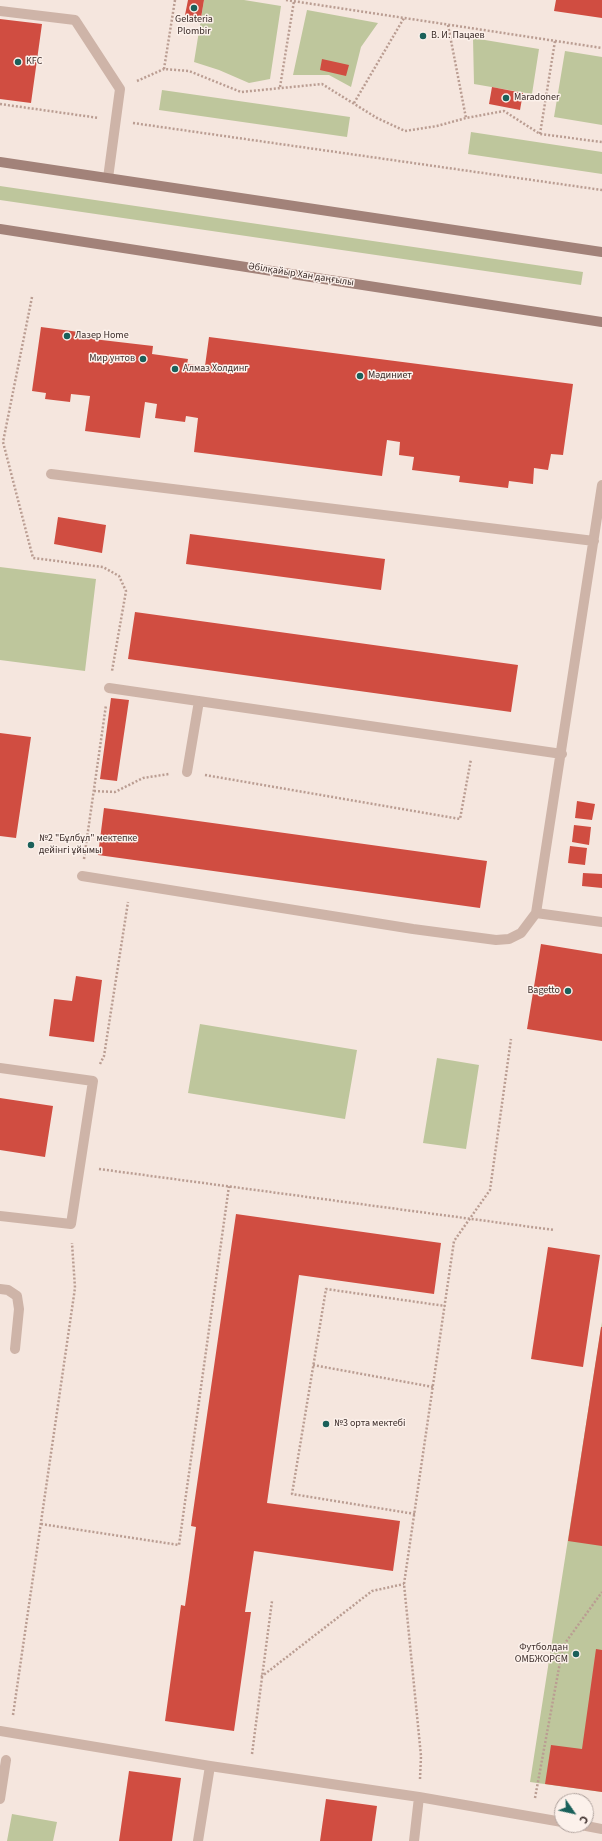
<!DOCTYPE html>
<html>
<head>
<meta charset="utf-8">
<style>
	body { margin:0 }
	#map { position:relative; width:602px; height:1841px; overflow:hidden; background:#f5e6de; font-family:"Source Sans 3",sans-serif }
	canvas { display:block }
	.north { position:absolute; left:554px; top:1793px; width:40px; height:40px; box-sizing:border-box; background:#fcf1eb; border:1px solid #afa29d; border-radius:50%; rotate:124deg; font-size:11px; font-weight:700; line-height:16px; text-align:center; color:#3b2c29 }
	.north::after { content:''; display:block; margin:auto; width:14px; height:18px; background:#1a605a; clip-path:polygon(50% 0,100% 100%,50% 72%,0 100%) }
</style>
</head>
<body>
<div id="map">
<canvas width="602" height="1841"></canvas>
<div class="north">С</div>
</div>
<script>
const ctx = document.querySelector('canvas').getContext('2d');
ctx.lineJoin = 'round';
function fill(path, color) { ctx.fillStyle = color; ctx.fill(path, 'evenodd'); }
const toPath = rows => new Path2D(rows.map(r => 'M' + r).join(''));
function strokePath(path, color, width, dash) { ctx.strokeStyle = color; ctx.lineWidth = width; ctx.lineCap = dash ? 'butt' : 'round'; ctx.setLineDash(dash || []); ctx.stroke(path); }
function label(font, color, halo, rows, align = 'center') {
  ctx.font = font + ' "Source Sans 3",sans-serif'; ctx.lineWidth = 3; ctx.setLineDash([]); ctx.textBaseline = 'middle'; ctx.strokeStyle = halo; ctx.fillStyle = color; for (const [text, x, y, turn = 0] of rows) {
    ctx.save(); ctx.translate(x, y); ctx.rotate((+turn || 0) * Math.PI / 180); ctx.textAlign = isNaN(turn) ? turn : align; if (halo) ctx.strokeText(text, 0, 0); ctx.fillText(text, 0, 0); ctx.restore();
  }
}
fill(toPath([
	[204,0,244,0,281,6,270,79,249,83,219,70,194,62],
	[307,10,378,23,361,47,351,87,329,75,293,75],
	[473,38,539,49,532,94,474,84],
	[565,51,602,57,602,125,554,117],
	[162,90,350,117,347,137,159,110],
	[471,132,602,152,602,174,468,154],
	[0,186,583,272,581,285,0,200],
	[0,567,96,579,85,671,0,660],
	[200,1024,357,1050,345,1119,188,1093],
	[437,1058,479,1065,466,1149,423,1143],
	[602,1322,602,1792,530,1782],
	[12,1814,57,1822,53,1841,7,1841]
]), '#bec69c');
fill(toPath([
	[188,0,204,0,201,18,185,15],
	[556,0,602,0,602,18,554,11],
	[0,19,42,24,31,103,0,99],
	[322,59,349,65,346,76,320,70],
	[492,87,523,93,520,110,489,104],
	[41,327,94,334,93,339,153,346,152,354,188,359,187,364,205,366,209,337,573,384,563,455,551,454,548,470,534,468,533,484,509,481,508,488,459,482,460,476,412,470,414,457,399,455,400,442,387,440,382,476,194,452,198,418,186,416,185,422,155,418,157,404,145,402,140,438,85,431,90,396,71,394,70,402,45,399,46,393,32,391],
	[58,517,106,525,102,553,54,544],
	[190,534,385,559,381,590,186,564],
	[135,612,518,665,511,712,128,659],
	[111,698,129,700,117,781,100,779],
	[0,733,31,737,16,838,0,836],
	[577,801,595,804,592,820,575,818],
	[104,808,487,861,480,908,98,855],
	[574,825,591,827,589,845,572,842],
	[570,846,587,848,585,865,568,863],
	[583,873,602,874,602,888,582,886],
	[541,944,602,954,602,1041,527,1029],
	[76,976,102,980,94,1042,49,1036,54,999,72,1001],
	[0,1098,53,1106,45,1157,0,1150],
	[236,1214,441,1243,434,1294,299,1275,267,1503,400,1521,393,1571,254,1551,245,1612,251,1612,234,1731,165,1721,181,1605,185,1606,196,1527,191,1526],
	[548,1247,600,1255,583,1367,531,1359],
	[601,1327,602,1327,602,1546,568,1541],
	[596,1649,602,1650,602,1792,545,1784,551,1745,582,1749],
	[129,1771,181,1778,172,1841,119,1841],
	[326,1799,377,1806,372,1841,320,1841]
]), '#d04d41');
strokePath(toPath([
	[175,0,164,69,189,71,241,92,322,84,377,118,405,131,437,126,466,118,504,111,540,134,602,142],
	[286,0,602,48],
	[448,25,466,118],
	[137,81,164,69],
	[280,87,294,1],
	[354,103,404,18],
	[0,104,99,118],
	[133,123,602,190],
	[540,134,555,41],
	[32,297,3,442,33,558,103,567,119,576,126,591,112,671],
	[205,775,460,819,471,759],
	[94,791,115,792,143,778,169,774],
	[84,859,106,705],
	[100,1064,104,1056,128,902],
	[99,1169,554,1230],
	[313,1365,433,1387],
	[415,1514,292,1494,326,1289,445,1306],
	[41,1524,179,1545,229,1186],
	[261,1677,372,1591,404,1584],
	[13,1715,75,1288,72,1243],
	[252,1754,272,1601],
	[420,1779,421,1756,404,1584,454,1241,490,1190,511,1039],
	[535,1798,563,1646,602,1592]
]), '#ba9d92', 2.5, [2, 2]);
strokePath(toPath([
	[0,11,75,20,120,89,108,178],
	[51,474,594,541],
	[602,485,536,913,602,922],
	[109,688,562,754],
	[187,772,199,701],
	[82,876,413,929,496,940,509,939,521,933,536,913],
	[0,1068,93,1081,71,1224,0,1216],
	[0,1289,8,1290,17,1296,19,1309,15,1349],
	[0,1731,210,1766,419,1797,562,1822],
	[0,1799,6,1760],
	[581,1825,602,1829],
	[198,1841,210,1766],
	[414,1841,419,1797]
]), '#ceb4a8', 10);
strokePath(toPath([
	[0,162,602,252],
	[0,229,602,322]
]), '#a28279', 10);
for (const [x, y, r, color] of [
	[194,8,4,"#1a605a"],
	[423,36,4,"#1a605a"],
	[18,62,4,"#1a605a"],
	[506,98,4,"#1a605a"],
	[67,336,4,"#1a605a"],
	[143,359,4,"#1a605a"],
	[175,369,4,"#1a605a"],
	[360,376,4,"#1a605a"],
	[31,845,4,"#1a605a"],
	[568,991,4,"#1a605a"],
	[326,1424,4,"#1a605a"],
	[576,1654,4,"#1a605a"]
]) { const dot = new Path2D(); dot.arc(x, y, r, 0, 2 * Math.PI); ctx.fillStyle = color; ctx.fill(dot); strokePath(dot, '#fcf1eb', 1.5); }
label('10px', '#3b2c29', '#fcf1eb', [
	["Gelateria",194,20,"center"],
	["Plombir",194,32,"center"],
	["В. И. Пацаев",431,36],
	["KFC",26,62],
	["Maradoner",514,98],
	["Лазер Home",75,336],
	["Мир унтов",135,359,"right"],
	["Алмаз Холдинг",183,369],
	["Мәдиниет",368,376],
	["№2 \"Бұлбұл\" мектепке",39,839],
	["дейінгі ұйымы",39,851],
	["Bagetto",560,991,"right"],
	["№3 орта мектебі",334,1424],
	["Футболдан",568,1648,"right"],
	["ОМБЖОРСМ",568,1660,"right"]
], 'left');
label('10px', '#3b2c29', '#fcf1eb', [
	["Әбілқайыр Хан даңғылы",301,275,9]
]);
</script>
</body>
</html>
